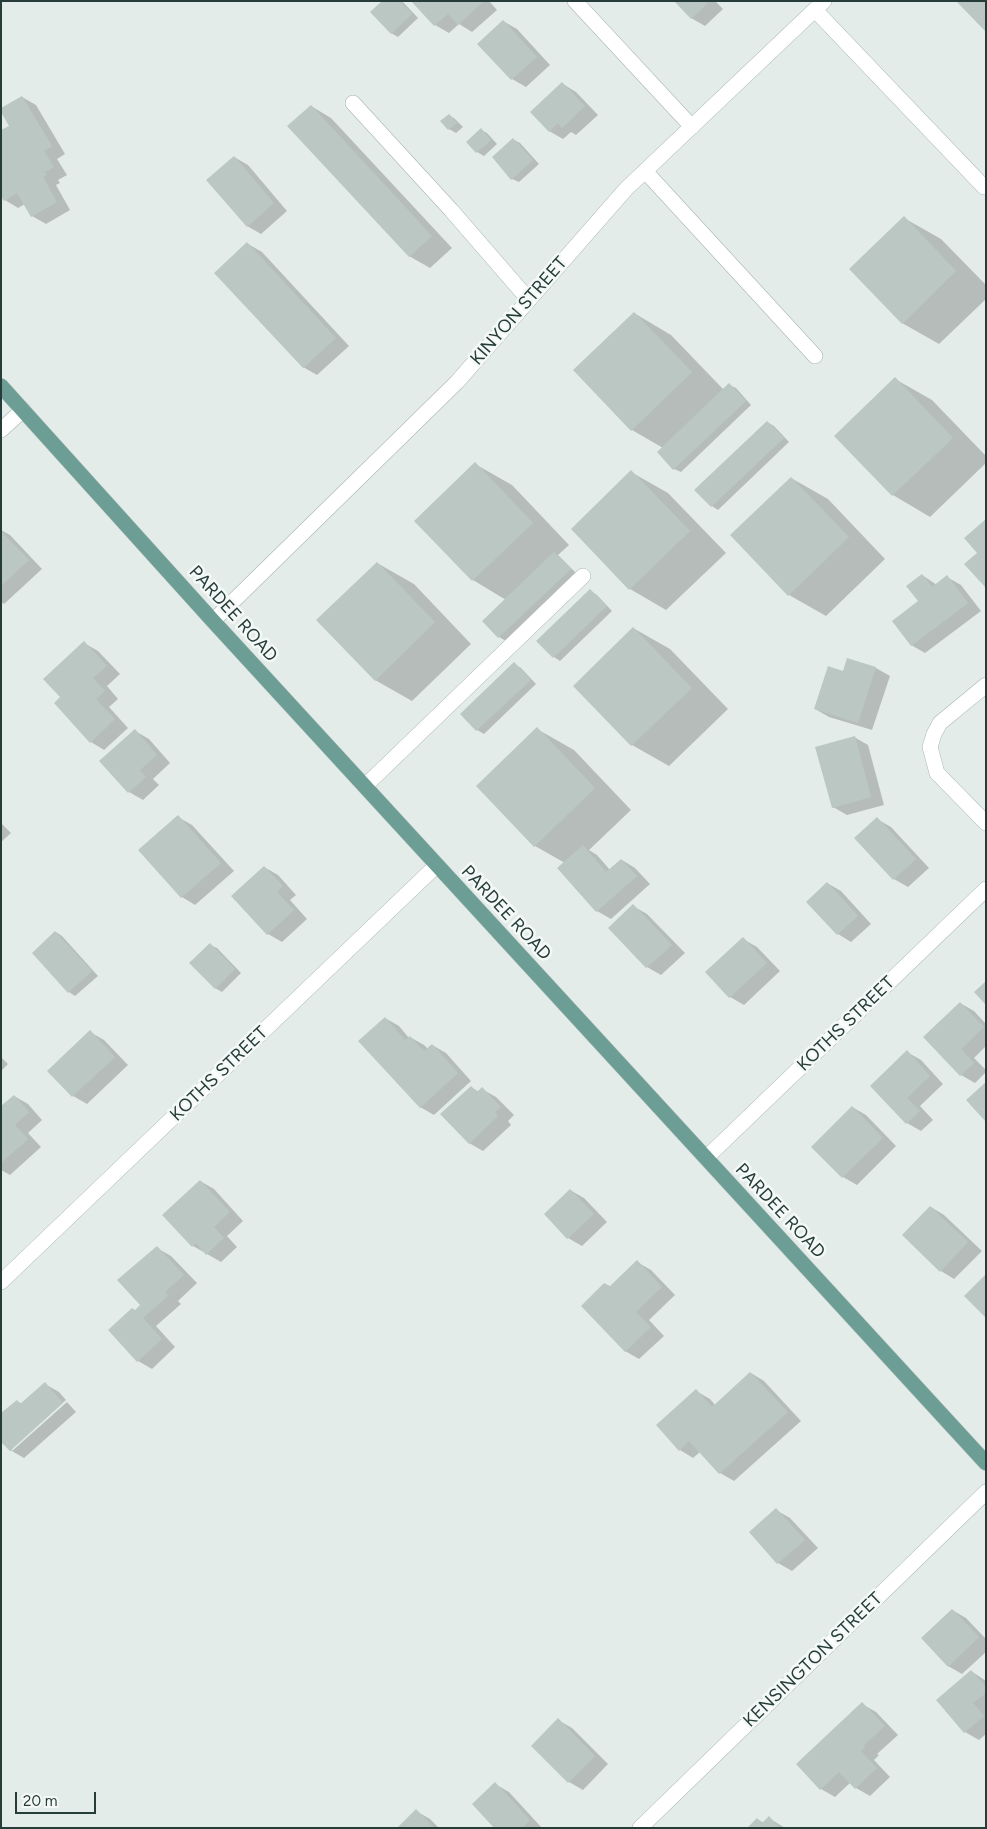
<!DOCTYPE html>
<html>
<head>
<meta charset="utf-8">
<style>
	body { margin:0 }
	#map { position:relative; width:987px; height:1829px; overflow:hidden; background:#e4ece9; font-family:Figtree,sans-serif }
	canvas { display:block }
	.frame { position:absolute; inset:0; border:2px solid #253c38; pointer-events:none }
	.scale { position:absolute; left:15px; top:1792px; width:81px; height:22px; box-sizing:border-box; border:2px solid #253c38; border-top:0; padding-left:6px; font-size:15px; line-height:18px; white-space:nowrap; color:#253c38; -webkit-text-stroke:4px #f4f9f7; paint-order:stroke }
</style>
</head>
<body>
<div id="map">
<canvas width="987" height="1829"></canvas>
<div class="frame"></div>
<div class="scale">20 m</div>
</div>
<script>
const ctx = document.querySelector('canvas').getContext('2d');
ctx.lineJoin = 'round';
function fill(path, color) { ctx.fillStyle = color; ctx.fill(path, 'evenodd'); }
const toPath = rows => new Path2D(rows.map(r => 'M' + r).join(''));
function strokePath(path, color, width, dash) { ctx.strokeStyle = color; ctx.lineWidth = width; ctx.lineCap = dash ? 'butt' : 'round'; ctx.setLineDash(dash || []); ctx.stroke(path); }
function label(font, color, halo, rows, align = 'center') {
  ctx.font = font + ' Figtree,sans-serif'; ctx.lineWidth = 5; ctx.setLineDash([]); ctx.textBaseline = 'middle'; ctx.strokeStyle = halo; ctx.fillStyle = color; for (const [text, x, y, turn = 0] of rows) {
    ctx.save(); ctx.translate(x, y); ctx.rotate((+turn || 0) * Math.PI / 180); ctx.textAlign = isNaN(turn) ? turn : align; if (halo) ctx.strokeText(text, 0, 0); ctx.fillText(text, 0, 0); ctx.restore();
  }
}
fill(toPath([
	[384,1,402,1,418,18,398,37,391,33],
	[413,1,489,1,497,10,472,32,459,24,449,33,435,25],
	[676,1,715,1,723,9,705,26,691,18],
	[503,21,517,29,550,65,526,87,512,79,479,44],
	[563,84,576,92,598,115,576,135,571,132,563,139,549,131],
	[22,97,36,105,65,154,57,159,67,175,58,180,60,183,56,185,70,210,46,224,32,216,25,204,18,208,5,200,10,126],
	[311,106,331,118,452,248,430,268,409,256],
	[449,115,455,119,463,127,456,133,449,129,442,121],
	[481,130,487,133,497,144,484,156,477,152],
	[514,140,520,143,539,164,519,182,512,179],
	[234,157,248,165,287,211,261,234,247,226],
	[904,218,941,239,986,285,986,299,939,344,902,323],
	[248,244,262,252,349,346,317,375,303,367],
	[634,313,671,335,724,390,729,385,736,388,751,405,681,472,674,469,663,448,632,430],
	[895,379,932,400,986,456,986,463,930,517,893,495,835,436],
	[767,422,774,426,789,442,718,510,712,506,696,490],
	[475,464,512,485,569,545,558,555,576,573,506,641,499,637,484,621,506,600,473,580,416,521],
	[631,472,668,493,726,553,666,610,630,589],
	[791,478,828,499,885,559,826,616,789,595],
	[1,530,10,535,42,569,4,604,1,602],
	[377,563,414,584,471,644,412,701,375,680],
	[922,575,937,585,947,577,961,585,981,611,925,653,911,645,920,602],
	[590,591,597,595,612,611,560,661,554,657],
	[633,628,670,649,728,709,669,766,632,745],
	[84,643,98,651,120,674,107,686,118,699,109,707,128,728,104,750,91,742,61,697],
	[848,659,876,668,890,676,872,730,829,717,815,709,844,673],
	[514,664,521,668,536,684,484,734,477,730,462,714],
	[537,729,574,750,631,810,589,850,597,855,610,870,622,860,635,868,650,884,611,919,597,911,565,863,535,846],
	[135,731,149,739,170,763,153,779,159,785,143,800,129,792],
	[854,737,868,745,884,805,847,815,833,807],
	[178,817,192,825,234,871,195,905,182,897],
	[877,819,891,827,929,868,908,887,894,879,856,838],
	[1,823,11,833,1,842],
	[264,867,278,875,296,895,290,900,307,919,282,942,268,934],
	[827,883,841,891,871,924,851,942,838,934],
	[633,906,647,914,685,953,661,975,647,967,610,928],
	[56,932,62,936,98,976,75,996,69,992],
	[743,939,757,947,780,971,744,1005,730,997],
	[210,945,217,948,241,973,222,992,215,988],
	[960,1003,974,1011,986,1024,986,1046,974,1058,986,1070,986,1072,975,1083,961,1075],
	[385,1018,399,1026,409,1038,410,1037,424,1045,428,1049,432,1045,446,1053,471,1081,434,1115,420,1107],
	[90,1032,104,1040,128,1065,87,1104,73,1096,49,1071],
	[907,1052,921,1060,943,1084,920,1106,933,1120,921,1131,907,1123,872,1086],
	[1,1057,8,1064,1,1071],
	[471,1087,479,1092,482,1089,496,1097,514,1115,508,1121,511,1125,483,1151,469,1143],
	[14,1096,28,1104,42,1120,28,1133,41,1147,10,1175,1,1170,1,1108],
	[852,1107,866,1115,896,1146,857,1185,843,1177,813,1147],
	[200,1181,214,1189,243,1221,227,1236,237,1247,221,1262,193,1246],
	[570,1190,584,1198,607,1222,582,1246,568,1238],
	[931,1207,944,1215,982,1251,954,1279,941,1271],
	[157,1248,171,1256,197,1283,178,1301,181,1304,156,1326,175,1347,152,1369,138,1361,110,1330,142,1305],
	[637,1262,651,1270,675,1295,649,1320,664,1336,639,1359,625,1351],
	[751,1373,764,1381,801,1421,734,1481,720,1473,700,1452,693,1458,680,1450,696,1391,710,1399,716,1406],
	[45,1384,59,1392,66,1400,12,1447,12,1451,67,1402,76,1412,24,1458,10,1450,17,1401,22,1404],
	[776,1510,790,1518,818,1548,792,1571,778,1563,750,1533],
	[952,1610,966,1618,986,1639,986,1652,962,1674,948,1666],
	[971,1671,986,1681,986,1734,979,1740,965,1732],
	[862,1704,876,1712,898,1735,877,1754,879,1755,874,1760,890,1777,870,1796,856,1788,851,1782,835,1797,821,1789,798,1764],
	[558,1720,572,1728,608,1764,583,1790,569,1782],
	[495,1784,509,1792,542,1828,496,1828],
	[416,1811,430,1819,439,1828,399,1828],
	[769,1818,785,1828,749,1828,757,1819,764,1823]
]), '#0003');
fill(toPath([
	[382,1,400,1,412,14,391,34,370,12],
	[411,1,484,1,458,25,448,14,434,26],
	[674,1,710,1,691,19],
	[956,1,986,1,986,32],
	[503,20,537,57,511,80,477,44],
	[562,82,585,106,562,128,558,123,549,132,530,112],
	[22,96,52,146,44,151,54,167,45,172,47,175,43,177,57,202,31,217,17,193,4,201,1,197,1,130,9,126,1,112,1,108],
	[311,105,432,236,409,257,287,126],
	[449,114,457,123,448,130,440,121],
	[481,128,491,140,476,153,466,142],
	[513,138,533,160,511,180,492,157],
	[234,156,274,203,247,227,206,180],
	[904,216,956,271,902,324,849,269],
	[247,242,336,338,303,368,214,273],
	[634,312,692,372,631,431,573,370],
	[895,377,953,438,892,496,834,436],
	[729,383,746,401,673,470,657,452],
	[767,421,784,438,711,507,694,490],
	[475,462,533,523,472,581,414,521],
	[631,470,690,531,629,590,571,529],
	[791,477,849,537,788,596,730,535],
	[986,519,986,588,964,564,977,553,964,538],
	[1,531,29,560,1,586],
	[554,552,571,569,498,638,482,621],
	[377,562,435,622,375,681,316,620],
	[922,574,932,587,947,575,968,603,911,646,892,621,918,601,906,586],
	[590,589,607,606,553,658,536,641],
	[633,627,692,688,631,746,573,686],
	[84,641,107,666,93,678,105,691,96,699,115,719,90,743,54,703,60,697,43,679],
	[847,658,876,667,858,723,814,709,828,666,843,671],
	[514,662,531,680,476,731,460,714],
	[537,727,595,788,534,847,476,786],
	[135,729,157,755,140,770,146,777,128,793,99,761],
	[855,736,871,797,832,808,815,747],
	[178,815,221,863,181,898,138,850],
	[877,817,916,859,893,880,854,838],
	[583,845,606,872,621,859,637,876,596,912,557,868],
	[264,866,283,886,277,892,294,910,267,935,231,896],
	[827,882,858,916,837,935,806,902],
	[633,904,672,945,646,968,608,928],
	[55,931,92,971,68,993,32,953],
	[743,937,767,963,729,998,705,972],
	[210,943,235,969,215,989,189,963],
	[986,981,986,1005,974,992],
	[960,1002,984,1027,961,1049,974,1063,960,1076,923,1037],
	[385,1017,405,1040,410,1036,424,1051,432,1044,458,1073,420,1108,358,1041],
	[90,1030,115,1057,72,1097,47,1071],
	[907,1050,930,1076,907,1098,920,1111,906,1124,870,1086],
	[986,1082,986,1122,966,1100],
	[471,1086,477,1092,482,1087,501,1107,495,1112,498,1116,469,1144,440,1114],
	[14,1095,29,1112,15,1125,28,1139,1,1163,1,1106],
	[852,1106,883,1138,842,1178,811,1147],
	[200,1180,230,1212,214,1227,224,1238,206,1255,196,1243,192,1247,162,1215],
	[570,1189,594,1214,567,1239,544,1214],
	[930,1206,968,1242,940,1272,902,1235],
	[157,1246,184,1275,165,1292,168,1296,143,1318,162,1339,137,1362,108,1330,132,1308,135,1310,140,1305,117,1280],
	[637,1260,662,1287,636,1312,651,1327,625,1352,581,1306,604,1283,610,1286],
	[986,1274,986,1318,964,1296],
	[750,1372,788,1412,719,1474,689,1441,679,1451,656,1425,696,1389,712,1407],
	[45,1382,63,1403,10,1451,1,1442,1,1413,17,1400,20,1404],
	[776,1508,805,1540,777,1564,749,1532],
	[952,1609,979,1637,948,1667,921,1638],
	[971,1670,986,1687,986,1693,973,1703,984,1716,964,1733,936,1700],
	[862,1702,885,1726,864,1745,865,1747,861,1751,877,1768,855,1789,839,1772,820,1790,796,1764],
	[558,1718,595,1756,568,1783,531,1746],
	[495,1782,530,1820,522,1828,494,1828,472,1804],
	[416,1809,434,1828,397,1828],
	[769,1816,780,1828,747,1828,757,1818,762,1823]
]), '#bac7c3');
const minor = toPath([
	[575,1,692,127],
	[815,10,984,187,986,185],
	[353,103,451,210,529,300],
	[645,171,815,356],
	[1,430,23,410],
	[213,621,457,382,626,189,824,1],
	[986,685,940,723,934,734,930,747,937,773,986,823],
	[365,786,583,576],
	[706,1158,986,889],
	[1,1282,437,865],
	[640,1828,986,1492]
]);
const major = toPath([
	[1,386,213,621,986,1463]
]);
strokePath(minor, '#a7b4b0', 16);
strokePath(major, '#c2c8c7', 16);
strokePath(minor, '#fff', 15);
strokePath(major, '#6d9e95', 15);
label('18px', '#253c38', '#f4f9f7', [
	["KINYON STREET",519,311,-49],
	["PARDEE ROAD",233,614,48],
	["PARDEE ROAD",506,913,47],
	["KOTHS STREET",846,1024,-44],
	["KOTHS STREET",219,1074,-44],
	["PARDEE ROAD",780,1211,47],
	["KENSINGTON STREET",813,1660,-44]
]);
</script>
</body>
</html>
